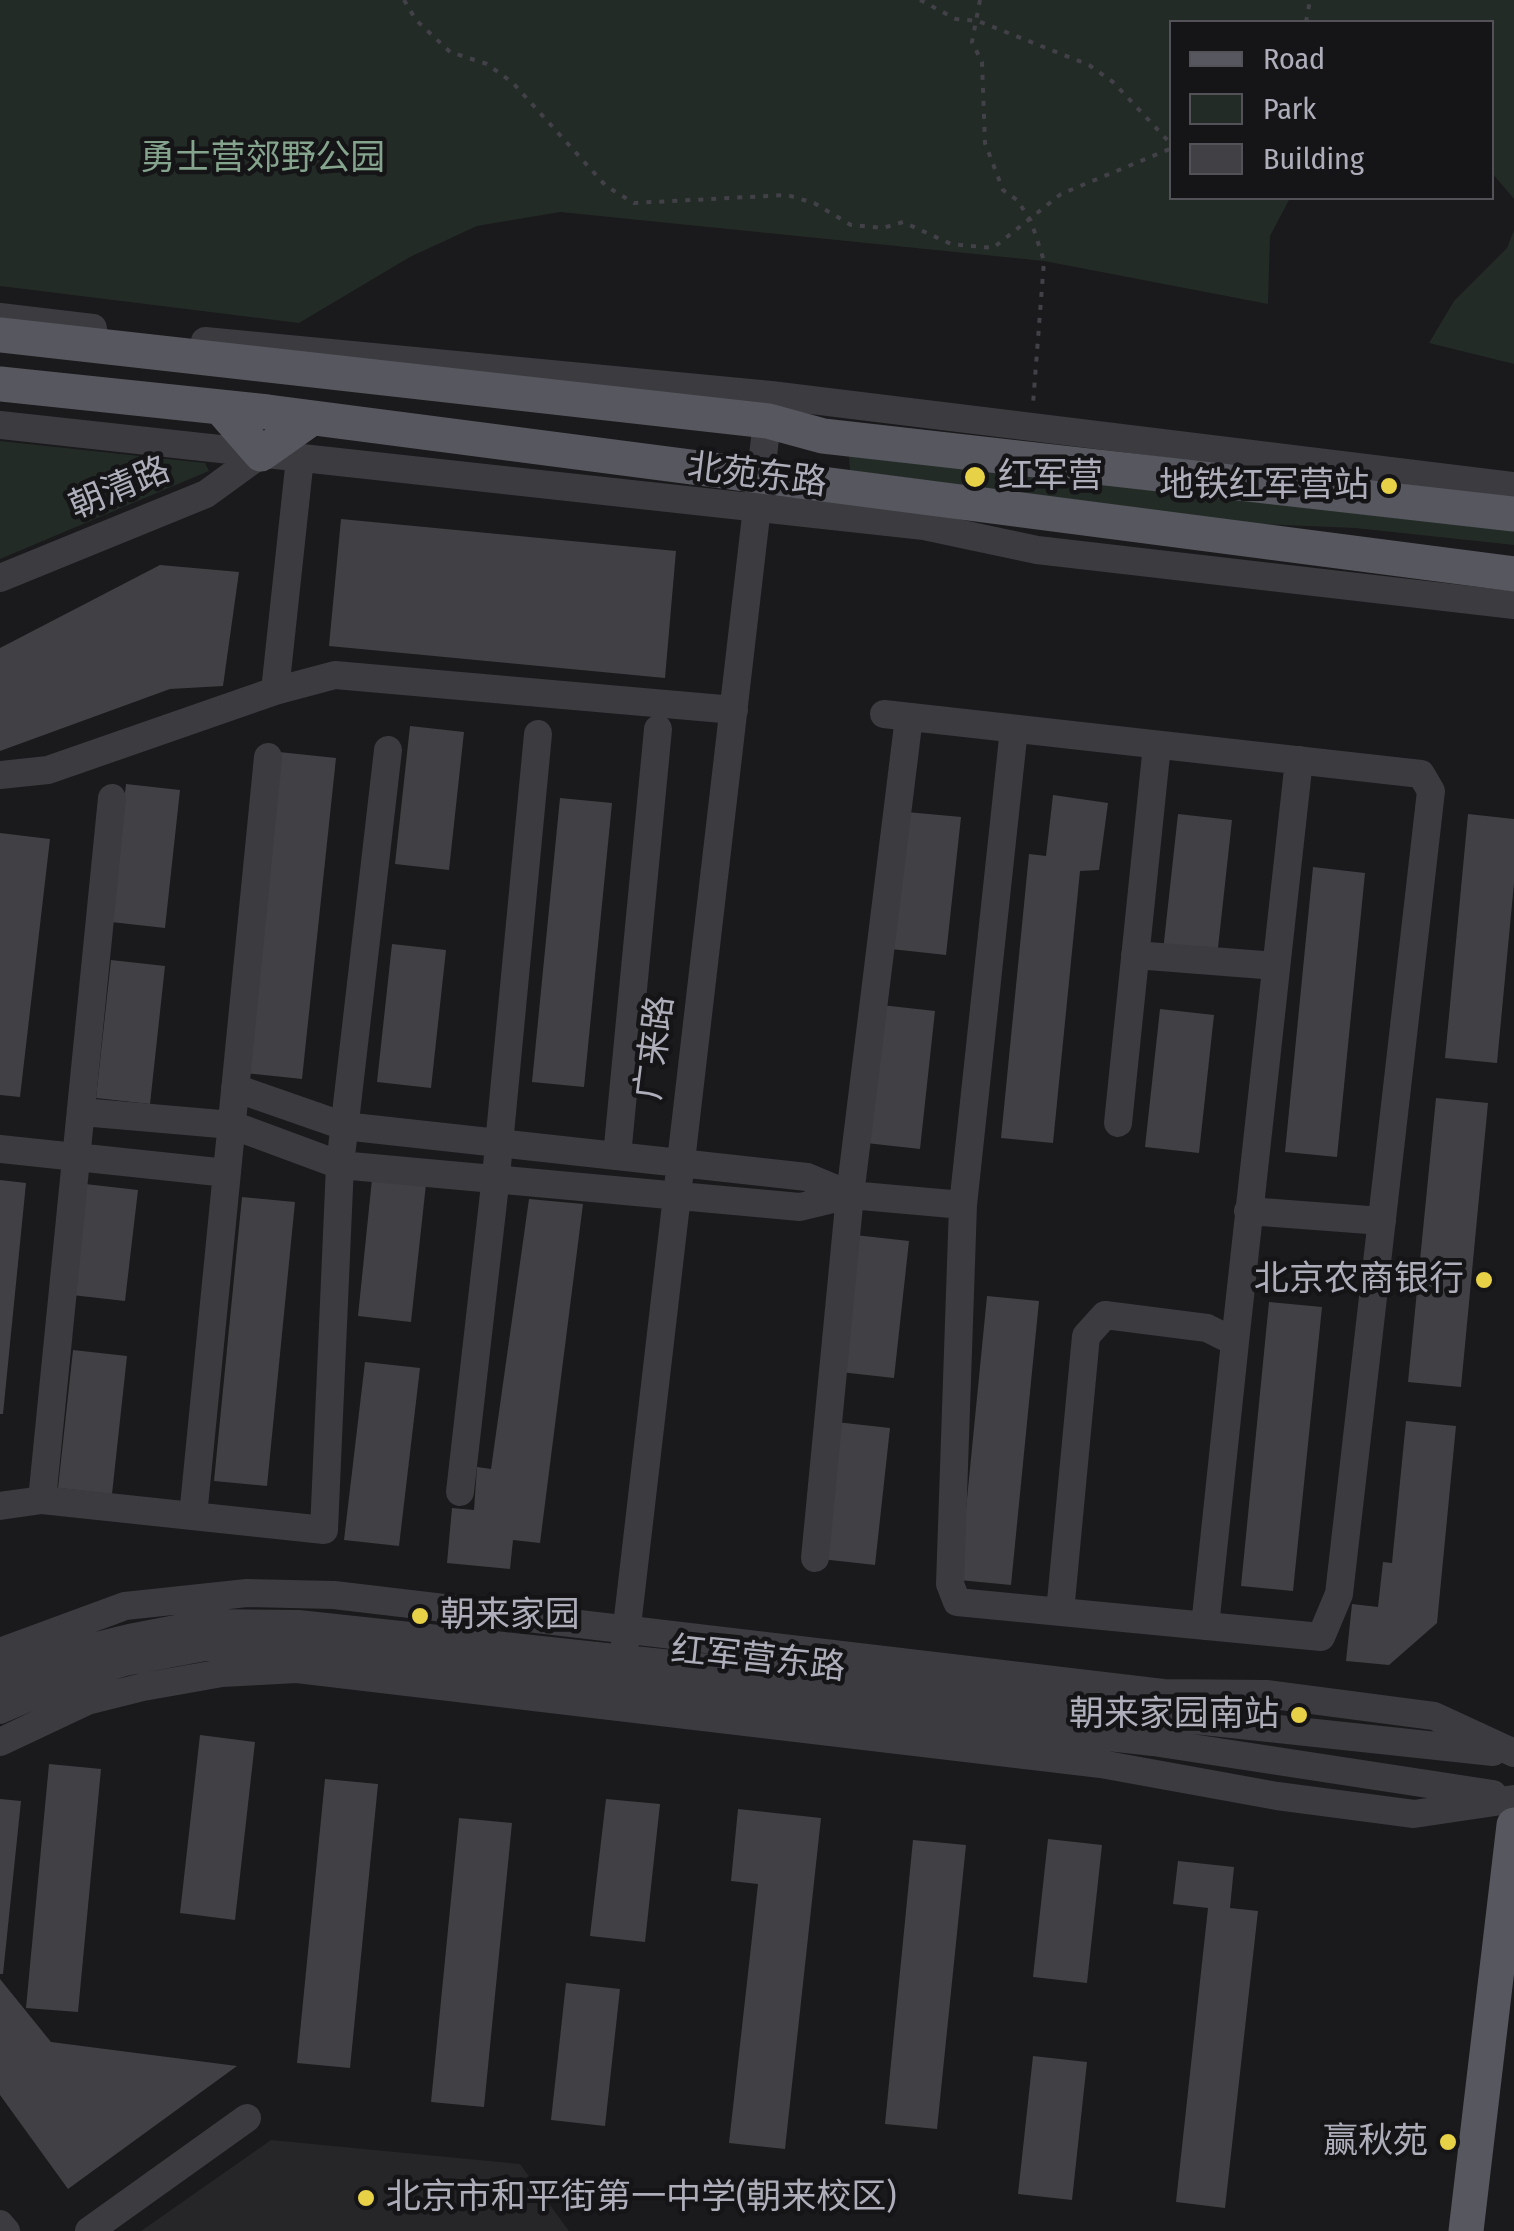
<!DOCTYPE html>
<html>
<head>
<meta charset="utf-8">
<style>
	body { margin:0 }
	#map { position:relative; width:1514px; height:2231px; overflow:hidden; background:#1a191b; font-family:"Fira Sans Condensed",sans-serif }
	canvas { display:block }
	.legend { position:absolute; left:1169px; top:20px; width:325px; height:180px; box-sizing:border-box; background:#151416; border:2px solid #525258; margin:0; padding:12px 18px; list-style:none; font-size:30px; color:#adaeba }
	.legend li { display:flex; align-items:center; gap:20px; height:50px }
	.legend b { width:50px; border:2px solid #525258 }
</style>
</head>
<body>
<div id="map">
<canvas width="1514" height="2231"></canvas>
<ul class="legend">
<li><b style="height:12px;background:#57575f"></b>Road</li>
<li><b style="height:28px;background:#232b26"></b>Park</li>
<li><b style="height:28px;background:#414145"></b>Building</li>
</ul>
</div>
<script>
const ctx = document.querySelector('canvas').getContext('2d');
ctx.lineJoin = 'round';
function fill(path, color) { ctx.fillStyle = color; ctx.fill(path, 'evenodd'); }
const toPath = rows => new Path2D(rows.map(r => 'M' + r).join(''));
function strokePath(path, color, width, dash) { ctx.strokeStyle = color; ctx.lineWidth = width; ctx.lineCap = dash ? 'butt' : 'round'; ctx.setLineDash(dash || []); ctx.stroke(path); }
function label(font, color, halo, rows, align = 'center') {
  ctx.font = font + ' "Fira Sans Condensed","Noto Sans SC",sans-serif'; ctx.lineWidth = 9; ctx.setLineDash([]); ctx.textBaseline = 'middle'; ctx.strokeStyle = halo; ctx.fillStyle = color; for (const [text, x, y, turn = 0] of rows) {
    ctx.save(); ctx.translate(x, y); ctx.rotate((+turn || 0) * Math.PI / 180); ctx.textAlign = isNaN(turn) ? turn : align; if (halo) ctx.strokeText(text, 0, 0); ctx.fillText(text, 0, 0); ctx.restore();
  }
}
fill(toPath([
	[271,2140,520,2164,569,2231,141,2231]
]), '#262528');
fill(toPath([
	[0,0,1514,0,1514,199,1492,173,1492,22,1172,22,1172,198,1290,198,1270,236,1268,304,1044,261,560,212,477,226,410,257,299,323,0,286],
	[1514,230,1514,364,1429,343,1454,301,1507,248],
	[0,441,205,463,209,471,0,559],
	[849,456,1514,524,1514,545,1355,528,1258,524,850,472]
]), '#232b26');
fill(toPath([
	[341,519,676,551,665,678,329,646],
	[160,565,239,572,223,686,170,689,0,751,0,648],
	[410,726,464,732,449,870,395,864],
	[279,752,336,758,302,1079,245,1073],
	[126,784,180,790,165,928,111,922],
	[1053,795,1108,803,1099,870,1080,871,1053,1143,1001,1138,1029,854,1046,856],
	[560,798,612,803,584,1087,532,1082],
	[907,812,961,817,946,955,891,949],
	[1178,814,1232,820,1217,957,1163,951],
	[1468,814,1514,819,1514,883,1497,1063,1445,1058],
	[0,833,50,839,20,1097,0,1095],
	[1313,867,1365,873,1337,1157,1285,1152],
	[392,944,446,950,431,1088,377,1082],
	[111,960,165,966,150,1104,96,1098],
	[881,1005,935,1011,920,1149,866,1143],
	[1160,1009,1214,1015,1199,1153,1145,1147],
	[1436,1098,1488,1103,1461,1387,1408,1382],
	[372,1179,426,1184,411,1322,358,1316],
	[0,1180,26,1183,3,1414,0,1414],
	[85,1184,138,1190,125,1301,72,1295],
	[242,1197,295,1202,267,1486,214,1481],
	[529,1199,583,1204,540,1543,513,1540,510,1569,447,1563,452,1508,474,1510,477,1467,491,1469],
	[855,1235,909,1241,894,1378,840,1372],
	[987,1296,1039,1301,1011,1585,959,1580],
	[1269,1302,1322,1307,1293,1591,1241,1586],
	[73,1350,127,1356,112,1494,58,1488],
	[365,1362,420,1368,399,1546,344,1540],
	[1406,1421,1456,1426,1437,1623,1389,1665,1346,1661,1352,1604,1378,1607,1383,1562,1392,1563],
	[836,1422,890,1428,875,1565,821,1559],
	[200,1735,255,1742,235,1920,180,1913],
	[49,1764,101,1769,78,2012,26,2008],
	[325,1779,378,1784,350,2068,297,2063],
	[0,1799,21,1801,3,1974,0,1974],
	[606,1799,660,1804,645,1942,590,1936],
	[738,1809,821,1818,785,2149,729,2143,758,1884,731,1881],
	[459,1818,512,1823,484,2107,431,2102],
	[1048,1839,1102,1845,1087,1983,1033,1977],
	[913,1840,966,1845,937,2129,885,2124],
	[1178,1861,1234,1867,1230,1908,1258,1911,1225,2208,1176,2202,1208,1908,1173,1904],
	[0,1979,51,2042,237,2066,68,2189,0,2095],
	[566,1983,620,1989,605,2126,551,2120],
	[1033,2056,1087,2062,1072,2200,1018,2194]
]), '#414145');
strokePath(toPath([
	[404,0,416,20,450,52,487,64,513,83,606,186,634,203,787,195,814,203,851,225,883,228,903,222,951,244,993,248,1061,194,1172,148],
	[920,0,956,19,978,21,1089,65,1113,82,1172,145],
	[980,0,972,42,982,62,985,143,1003,190,1017,200,1031,221,1044,261,1033,404],
	[1306,22,1310,0]
]), '#414147', 4, [5, 8]);
strokePath(toPath([
	[0,317,93,328],
	[205,341,771,395,1514,486],
	[0,425,924,526,1037,550,1514,605],
	[0,578,206,494,261,454],
	[275,691,300,458],
	[884,714,1421,774,1431,791,1339,1594,1321,1637,957,1602,950,1584,963,1205,1014,729],
	[0,775,48,770,275,691,335,675,734,710],
	[1135,955,1276,966],
	[235,1088,344,1126,807,1177,850,1195],
	[82,1112,232,1125,340,1165,800,1207,850,1195,963,1205],
	[1118,1123,1157,745],
	[0,1149,227,1173],
	[617,1156,658,729],
	[1248,1211,1382,1221],
	[1235,1342,1299,760],
	[460,1492,496,1176,538,734],
	[42,1500,112,798],
	[0,1506,42,1500,324,1530,340,1165,388,750],
	[193,1516,268,757],
	[815,1558,850,1195,909,717],
	[1060,1612,1086,1336,1105,1315,1207,1328,1235,1342,1205,1626],
	[625,1643,769,404],
	[0,1652,125,1606,247,1593,334,1595,1163,1693,1266,1694,1434,1716,1514,1753],
	[0,1681,76,1651,129,1638,207,1623,298,1624,1493,1752],
	[0,1710,74,1678,125,1662,205,1647,278,1644,1153,1742,1493,1794],
	[0,1742,87,1701,143,1687,222,1673,297,1669,1101,1764,1277,1796,1414,1814,1514,1799],
	[0,2224,6,2231],
	[89,2231,247,2118]
]), '#3b3b40', 28);
strokePath(toPath([
	[0,335,768,421,823,436,1514,514],
	[0,384,268,412,1514,574],
	[220,407,261,454,312,418],
	[1466,2231,1514,1825]
]), '#57575f', 35);
for (const [x, y, r, color] of [
	[975,477,12,"#e7d146"],
	[1389,486,10,"#e7d146"],
	[1484,1280,10,"#e7d146"],
	[420,1616,10,"#e7d146"],
	[1299,1715,10,"#e7d146"],
	[1448,2142,10,"#e7d146"],
	[366,2198,10,"#e7d146"]
]) { const dot = new Path2D(); dot.arc(x, y, r, 0, 2 * Math.PI); ctx.fillStyle = color; ctx.fill(dot); strokePath(dot, '#151416', 4); }
label('35px', '#85a48d', '#151416', [
	["勇士营郊野公园",263,159]
]);
label('35px', '#adaeba', '#151416', [
	["北苑东路",757,476,7],
	["朝清路",120,489,-23],
	["广来路",656,1048,-83],
	["红军营东路",758,1660,6]
]);
label('35px', '#adaeba', '#151416', [
	["红军营",998,477,"left"],
	["地铁红军营站",1369,486],
	["北京农商银行",1464,1280],
	["朝来家园",440,1616,"left"],
	["朝来家园南站",1279,1715],
	["赢秋苑",1428,2142],
	["北京市和平街第一中学(朝来校区)",386,2198,"left"]
], 'right');
</script>
</body>
</html>
